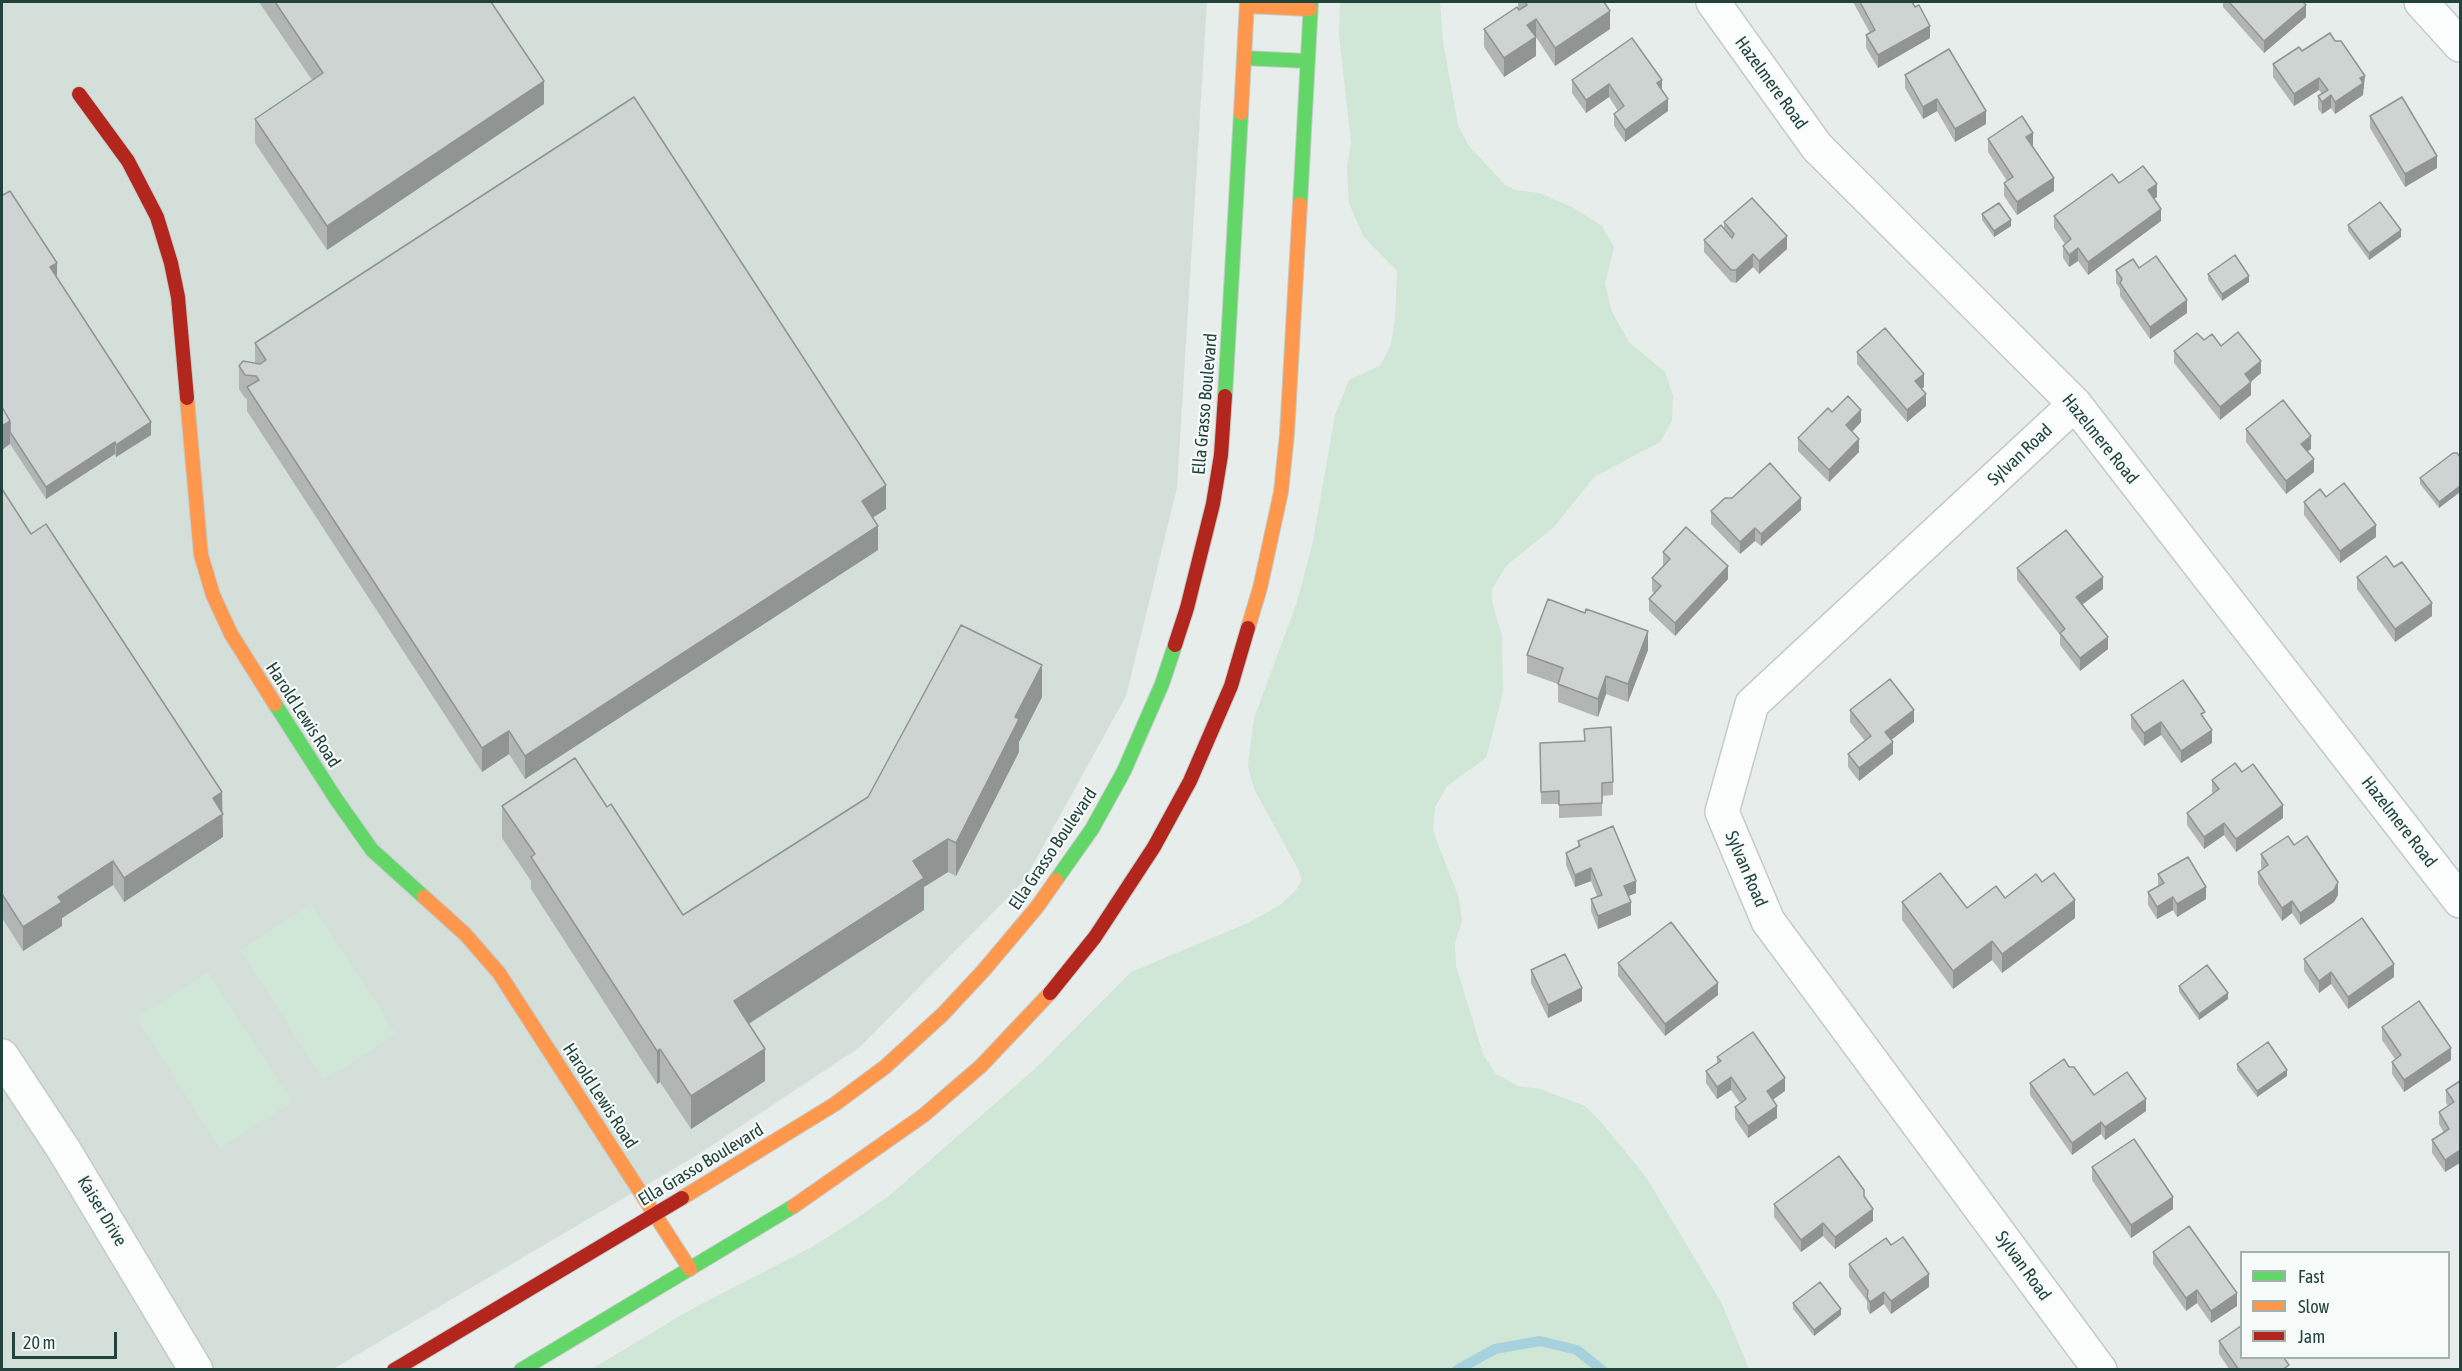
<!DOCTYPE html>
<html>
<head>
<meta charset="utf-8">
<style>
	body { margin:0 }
	#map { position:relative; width:2462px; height:1371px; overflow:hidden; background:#e7edea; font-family:"Asap Condensed",sans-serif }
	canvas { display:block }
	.frame { position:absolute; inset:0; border:3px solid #22433c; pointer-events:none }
	.legend { position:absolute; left:2240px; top:1251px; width:210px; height:108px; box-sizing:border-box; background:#f6fbf9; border:2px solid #a1b1ad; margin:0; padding:8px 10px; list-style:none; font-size:18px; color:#22433c }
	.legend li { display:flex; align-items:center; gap:12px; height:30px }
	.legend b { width:30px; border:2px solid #a1b1ad }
	.scale { position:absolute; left:12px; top:1332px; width:105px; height:27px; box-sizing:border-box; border:3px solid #22433c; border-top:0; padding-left:8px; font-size:18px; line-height:21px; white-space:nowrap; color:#22433c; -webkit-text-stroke:4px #f6fbf9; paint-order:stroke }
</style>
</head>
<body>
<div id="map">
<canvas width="2462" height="1371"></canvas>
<div class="frame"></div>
<ul class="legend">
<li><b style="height:8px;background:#63d668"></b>Fast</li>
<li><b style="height:8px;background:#ff974d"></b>Slow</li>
<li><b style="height:8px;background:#b3261e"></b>Jam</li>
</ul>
<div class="scale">20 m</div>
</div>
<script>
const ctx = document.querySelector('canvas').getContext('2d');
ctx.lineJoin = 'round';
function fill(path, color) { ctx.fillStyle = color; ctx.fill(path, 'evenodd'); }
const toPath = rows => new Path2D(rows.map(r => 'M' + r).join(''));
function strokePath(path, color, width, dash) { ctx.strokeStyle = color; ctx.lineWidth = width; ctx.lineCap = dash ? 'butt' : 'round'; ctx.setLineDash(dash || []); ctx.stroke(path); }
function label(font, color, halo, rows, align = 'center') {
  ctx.font = font + ' "Asap Condensed",sans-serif'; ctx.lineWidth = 4.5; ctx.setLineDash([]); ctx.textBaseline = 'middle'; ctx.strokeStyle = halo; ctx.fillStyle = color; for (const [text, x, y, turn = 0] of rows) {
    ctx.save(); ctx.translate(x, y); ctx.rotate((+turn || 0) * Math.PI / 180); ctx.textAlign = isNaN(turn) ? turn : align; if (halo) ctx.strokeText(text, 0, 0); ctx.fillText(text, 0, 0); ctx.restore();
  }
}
fill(toPath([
	[2,2,1207,2,1177,488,1126,696,1024,881,860,1047,699,1154,333,1369,2,1370]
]), '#d5dfda');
fill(toPath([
	[1340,2,1440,2,1443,41,1458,125,1469,146,1505,185,1515,190,1539,193,1572,207,1602,226,1614,247,1605,283,1612,312,1629,342,1665,372,1673,396,1672,421,1660,442,1594,477,1555,526,1506,566,1492,589,1492,602,1502,636,1503,692,1486,758,1447,786,1435,807,1433,831,1459,898,1462,921,1455,943,1456,966,1483,1054,1496,1074,1518,1086,1540,1089,1585,1106,1601,1122,1646,1177,1722,1304,1749,1369,592,1369,688,1311,812,1247,850,1223,889,1196,1037,1067,1131,972,1248,923,1279,906,1296,890,1302,880,1298,869,1254,789,1248,766,1254,718,1296,605,1312,546,1335,415,1349,380,1381,365,1391,344,1395,320,1397,271,1363,236,1349,203,1347,167,1351,143,1339,34],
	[312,904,396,1034,324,1080,240,950],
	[208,972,292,1102,220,1148,136,1018]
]), '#d0e6d7');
strokePath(toPath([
	[1457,1370,1495,1349,1540,1341,1577,1350,1602,1370]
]), '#a6d2dd', 10);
const street = toPath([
	[1713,2,1817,147,2075,404,2460,901],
	[2421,2,2460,45],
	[2075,404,1752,704,1722,812,1768,921,2100,1370],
	[2,1056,64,1150,196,1370]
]);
const fast = toPath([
	[1244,58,1307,61],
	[1300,204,1311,2],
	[1225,396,1241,113],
	[275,704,336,799,372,850,424,897],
	[1056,880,1092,829,1124,771,1162,684,1175,645],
	[521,1370,794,1206]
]);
const slow = toPath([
	[1247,6,1310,9],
	[1241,113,1247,2],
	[187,398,201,555,213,595,231,634,275,704],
	[1248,628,1260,588,1281,492,1287,434,1300,204],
	[424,897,465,934,499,973,690,1269],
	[682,1198,835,1104,885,1067,943,1014,984,970,1037,907,1056,880],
	[794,1206,924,1115,981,1066,1050,993]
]);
const jam = toPath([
	[79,94,128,161,157,217,171,263,178,297,187,398],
	[1175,645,1187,608,1213,504,1221,455,1225,396],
	[1050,993,1095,937,1154,847,1190,781,1231,686,1248,628],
	[394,1370,682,1198]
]);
strokePath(street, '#c4cac8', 36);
strokePath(fast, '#c3cbc8', 16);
strokePath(slow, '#c3cbc8', 16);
strokePath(jam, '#c3cbc8', 16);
strokePath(street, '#fbfcfc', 33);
strokePath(fast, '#63d668', 14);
strokePath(slow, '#ff974d', 14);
strokePath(jam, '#b3261e', 14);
fill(toPath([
	[259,2,491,2,544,104,327,250,255,143,255,119,312,80],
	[1518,2,1604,2,1610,29,1555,66,1536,37,1536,56,1504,77,1484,47,1484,29,1518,9],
	[1853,2,1912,2,1930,38,1878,68,1866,48,1866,35,1870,33],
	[2223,2,2303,2,2306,17,2264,53,2223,7],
	[2302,51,2365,88,2363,89,2363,95,2335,114,2331,108,2322,114,2318,109,2318,96,2322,94,2319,90,2294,106,2273,77,2273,64],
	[1905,75,1986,124,1955,142,1937,111,1923,119,1905,88],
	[1572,80,1662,90,1668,111,1625,142,1614,126,1614,114,1618,111,1609,97,1586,113,1572,93],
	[2370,116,2437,168,2405,187,2370,128],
	[1988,139,2033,146,2032,146,2054,191,2017,215,2004,196,2004,183,2007,181,1988,152],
	[2119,183,2157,197,2154,199,2161,221,2088,275,2078,261,2069,267,2063,258,2063,246,2065,244,2054,228,2054,216],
	[2,192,57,275,56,276,151,435,116,457,115,454,46,499,10,444],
	[1982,214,2011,226,1994,237,1982,220],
	[1724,222,1787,249,1759,274,1753,267,1736,283,1731,282,1704,252,1704,240,1724,228],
	[2348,225,2401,237,2369,260,2348,231],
	[2139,268,2187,313,2150,339,2120,296,2120,289,2116,283,2116,270],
	[2208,274,2249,282,2222,301,2208,280],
	[2204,340,2221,346,2261,373,2250,382,2251,395,2220,420,2174,363,2174,351],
	[255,343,886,509,873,517,878,550,525,779,509,754,482,772,247,411,247,399,245,398,239,389,239,366,255,363],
	[1857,352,1924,387,1921,389,1926,406,1907,422,1857,364],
	[1832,412,1861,422,1852,432,1859,452,1829,482,1798,451,1798,438],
	[2246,429,2311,449,2307,452,2314,472,2286,494,2246,442],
	[2460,457,2460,492,2439,508,2420,484,2420,478],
	[2,489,31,534,222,812,223,837,124,902,113,885,62,918,62,926,23,951,2,918],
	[2326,497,2376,537,2340,563,2304,515,2304,502],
	[1801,510,1761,546,1755,541,1740,554,1711,524,1711,511],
	[1663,552,1728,579,1675,636,1649,611,1649,599,1654,593,1652,591,1652,578,1664,566,1663,565],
	[2394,567,2432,616,2395,642,2357,589,2357,577],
	[2017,568,2103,589,2083,604,2108,649,2080,671,2060,645,2060,635,2017,580],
	[1648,650,1628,702,1606,694,1598,717,1558,702,1558,684,1527,673,1527,655],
	[1042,697,1019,742,1019,752,956,876,948,872,924,887,924,910,749,1024,765,1081,691,1129,660,1082,657,1084,531,889,531,881,502,838,502,806,607,807,683,915],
	[1850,710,1914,722,1891,740,1893,754,1859,781,1848,767,1848,754,1865,741,1850,722],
	[2131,715,2205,720,2212,743,2181,763,2161,735,2144,746,2131,728],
	[1584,729,1613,782,1613,795,1602,796,1602,816,1559,818,1559,804,1541,804,1540,743,1584,741],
	[2242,772,2283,818,2236,852,2224,835,2204,849,2187,825,2187,813,2213,794,2212,792,2212,780],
	[1578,841,1636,893,1628,896,1631,915,1598,929,1591,911,1591,899,1597,896,1591,881,1575,887,1566,865,1566,853,1578,847],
	[2294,845,2338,895,2334,902,2300,925,2292,913,2282,921,2258,884,2258,872,2262,869,2261,867,2261,854],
	[2158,874,2206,899,2177,917,2173,910,2157,919,2148,905,2148,892,2158,886],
	[2042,882,2075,918,2002,973,1992,960,1953,989,1902,920,1902,902,1967,908,2005,898],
	[2304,959,2394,977,2348,1009,2331,984,2319,993,2304,971],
	[1618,963,1718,995,1665,1036,1618,976],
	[1531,970,1582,1001,1548,1018,1531,983],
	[2179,986,2228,999,2199,1020,2179,992],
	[2382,1027,2451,1060,2404,1092,2392,1074,2392,1062,2395,1059,2382,1040],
	[1717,1057,1785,1091,1773,1099,1777,1118,1748,1138,1735,1119,1735,1107,1740,1103,1731,1090,1717,1099,1706,1083,1706,1071,1717,1063],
	[2237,1064,2287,1076,2257,1097,2237,1070],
	[2069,1067,2094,1095,2146,1111,2105,1140,2101,1134,2072,1155,2030,1095,2030,1083],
	[2460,1081,2445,1172,2432,1153,2432,1140,2444,1133,2439,1124,2439,1112,2448,1106,2446,1103,2446,1090],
	[2092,1167,2173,1209,2131,1238,2092,1180],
	[1864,1197,1873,1221,1835,1249,1823,1236,1801,1252,1774,1217,1774,1204],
	[1891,1245,1929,1287,1891,1314,1884,1304,1870,1314,1867,1309,1867,1301,1849,1277,1849,1264],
	[2153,1252,2237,1306,2211,1323,2197,1303,2186,1311,2153,1264],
	[1793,1303,1841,1315,1814,1336,1793,1309],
	[2219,1341,2289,1370,2230,1370,2219,1354]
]), '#b1b6b5');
fill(toPath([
	[2306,5,2306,17,2264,53,2264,41],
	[1610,11,1610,29,1555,66,1555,48],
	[1536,19,1536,56,1504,77,1504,58,1527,25],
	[1930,26,1930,38,1878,68,1878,55],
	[2365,76,2363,95,2335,114,2335,102,2360,78],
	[2319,78,2319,90,2294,106,2294,94],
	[1662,80,1662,92,1657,83],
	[544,81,544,104,327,250,327,226],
	[1609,84,1609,97,1586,113,1586,100],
	[2331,95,2331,108,2322,114,2322,102],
	[1668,99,1668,111,1625,142,1625,130],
	[1937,99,1937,111,1923,119,1923,107],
	[1986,111,1986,124,1955,142,1955,129],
	[2033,133,2033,146,2026,150,2026,137],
	[2437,156,2437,168,2405,187,2405,174],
	[2054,178,2054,191,2017,215,2017,202],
	[2157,184,2157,197,2148,203,2148,190],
	[2161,209,2161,221,2088,275,2088,262],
	[2011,220,2011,226,1994,237,1994,231],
	[2401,230,2401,237,2369,260,2369,253],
	[1787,236,1787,249,1759,274,1759,261],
	[2078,248,2078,261,2069,267,2069,255],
	[1753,254,1753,267,1736,283,1736,270],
	[57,263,57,275,50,280,50,267],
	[2249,276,2249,282,2222,301,2222,294],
	[2187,300,2187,313,2150,339,2150,327],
	[2261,361,2261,373,2245,387,2245,374],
	[1924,374,1924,387,1915,394,1915,381],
	[2251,382,2251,395,2220,420,2220,407],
	[1926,394,1926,406,1907,422,1907,410],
	[1861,410,1861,422,1846,438,1846,425],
	[10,421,10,444,2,450,2,426],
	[151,422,151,435,116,457,116,445],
	[2311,436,2311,449,2301,456,2301,444],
	[1859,439,1859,452,1829,482,1829,470],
	[115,442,115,454,46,499,46,487],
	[2314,459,2314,472,2286,494,2286,481],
	[886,485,886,509,862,525,862,501],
	[2460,486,2460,492,2439,508,2439,502],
	[1801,498,1801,510,1761,546,1761,534],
	[2376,525,2376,537,2340,563,2340,551],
	[878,526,878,550,525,779,525,756],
	[1755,528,1755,541,1740,554,1740,542],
	[1728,566,1728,579,1675,636,1675,623],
	[2103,577,2103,589,2076,609,2076,597],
	[2432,603,2432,616,2395,642,2395,629],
	[1648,631,1648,650,1628,702,1628,684],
	[2108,637,2108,649,2080,671,2080,658],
	[1042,665,1042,697,1019,742,1019,752,956,876,956,843,1015,717],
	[1606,676,1606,694,1598,717,1598,699],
	[1914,710,1914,722,1885,745,1885,732],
	[2161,722,2161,735,2144,746,2144,733],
	[2212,730,2212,743,2181,763,2181,751],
	[509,731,509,754,482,772,482,748],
	[1893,742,1893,754,1859,781,1859,768],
	[222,792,223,837,124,902,124,878,213,798],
	[2283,805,2283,818,2236,852,2236,839],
	[2224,823,2224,835,2204,849,2204,837],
	[948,839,948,872,924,887,924,910,734,1033,734,1001,913,861],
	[113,861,113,885,62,918,62,926,23,951,23,927,58,897],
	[1591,868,1591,881,1575,887,1575,875],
	[1636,881,1636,893,1624,898,1624,886],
	[2338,882,2338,895,2334,902,2300,925,2300,913],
	[2206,887,2206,899,2177,917,2177,904],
	[2173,897,2173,910,2157,919,2157,907],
	[2075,900,2075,918,2002,973,2002,954],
	[2292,901,2292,913,2282,921,2282,908],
	[1631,902,1631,915,1598,929,1598,916],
	[1992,941,1992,960,1953,989,1953,971],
	[2394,964,2394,977,2348,1009,2348,997],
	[2331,972,2331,984,2319,993,2319,981],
	[1718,983,1718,995,1665,1036,1665,1024],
	[1582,988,1582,1001,1548,1018,1548,1005],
	[2228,993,2228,999,2199,1020,2199,1014],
	[2451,1048,2451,1060,2404,1092,2404,1080],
	[660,1049,660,1082,657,1084,657,1051],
	[765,1049,765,1081,691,1129,691,1096],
	[2287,1070,2287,1076,2257,1097,2257,1091],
	[1731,1077,1731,1090,1717,1099,1717,1087],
	[1785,1078,1785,1091,1767,1104,1767,1091],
	[2146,1099,2146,1111,2105,1140,2105,1127],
	[1777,1106,1777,1118,1748,1138,1748,1126],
	[2101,1122,2101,1134,2072,1155,2072,1143],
	[2460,1150,2460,1163,2445,1172,2445,1160],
	[2173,1197,2173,1209,2131,1238,2131,1225],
	[1873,1209,1873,1221,1835,1249,1835,1237],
	[1823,1223,1823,1236,1801,1252,1801,1240],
	[1929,1274,1929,1287,1891,1314,1891,1301],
	[2197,1290,2197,1303,2186,1311,2186,1298],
	[1884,1292,1884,1304,1870,1314,1870,1302],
	[2237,1293,2237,1306,2211,1323,2211,1311],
	[1841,1309,1841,1315,1814,1336,1814,1330]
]), '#909493');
const building = toPath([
	[275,2,491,2,544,81,327,226,255,119,323,73,275,2],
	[1525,2,1604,2,1610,11,1555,48,1536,19,1527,25,1536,37,1504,58,1484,29,1517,7,1519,10,1527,5,1525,2],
	[1860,2,1912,2,1915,7,1919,5,1930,26,1878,55,1866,35,1875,30,1860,2],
	[2229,2,2303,2,2306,5,2264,41,2229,2],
	[2330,33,2335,41,2341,41,2365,76,2360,78,2363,83,2335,102,2331,95,2322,102,2318,96,2328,90,2319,78,2294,94,2273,64,2299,47,2302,51,2330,33],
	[1632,38,1662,80,1657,83,1668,99,1625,130,1614,114,1624,106,1609,84,1586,100,1572,80,1632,38],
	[1949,49,1986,111,1955,129,1937,99,1923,107,1905,75,1949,49],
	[634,97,886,485,862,501,878,526,525,756,509,731,482,748,247,387,259,380,256,376,245,375,239,366,243,361,260,364,266,360,255,343,634,97],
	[2402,97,2437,156,2405,174,2370,116,2402,97],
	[2022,116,2033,133,2026,137,2054,178,2017,202,2004,183,2013,177,1988,139,2022,116],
	[2143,166,2157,184,2148,190,2161,209,2088,262,2078,248,2069,255,2063,246,2071,239,2054,216,2112,174,2119,183,2143,166],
	[10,191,57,263,50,267,151,422,116,445,115,442,46,487,10,432,10,421,2,407,2,192,3,195,10,191],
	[1752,198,1787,236,1759,261,1753,254,1736,270,1731,270,1704,240,1721,225,1732,238,1734,234,1724,222,1752,198],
	[2380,202,2401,230,2369,253,2348,225,2380,202],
	[1999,203,2011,220,1994,231,1982,214,1999,203],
	[2235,255,2249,276,2222,294,2208,274,2235,255],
	[2156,256,2187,300,2150,327,2120,283,2122,279,2116,270,2133,259,2139,268,2156,256],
	[1885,328,1924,374,1915,381,1926,394,1907,410,1857,352,1885,328],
	[2238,332,2261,361,2245,374,2251,382,2220,407,2174,351,2197,333,2204,340,2212,334,2221,346,2238,332],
	[1848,396,1861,410,1846,425,1859,439,1829,470,1798,438,1828,408,1832,412,1848,396],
	[2283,400,2311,436,2301,444,2314,459,2286,481,2246,429,2283,400],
	[2,407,10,421,2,426,2,407],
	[2453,453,2457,453,2460,457,2460,486,2439,502,2420,478,2453,453],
	[1770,463,1801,498,1761,534,1755,528,1740,542,1711,511,1725,498,1732,498,1770,463],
	[2344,483,2376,525,2340,551,2304,502,2320,489,2326,497,2344,483],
	[2,489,31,534,46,524,222,792,213,798,223,814,124,878,113,861,58,897,62,902,23,927,2,894,2,489],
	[1686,527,1728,566,1675,623,1649,599,1661,586,1652,578,1670,559,1663,552,1686,527],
	[2066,530,2103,577,2076,597,2108,637,2080,658,2060,633,2065,629,2017,568,2066,530],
	[2386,556,2394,567,2402,562,2432,603,2395,629,2357,577,2386,556],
	[1548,599,1585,613,1586,609,1648,631,1628,684,1606,676,1598,699,1558,684,1563,668,1527,655,1548,599],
	[961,625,1042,665,1015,717,1019,719,956,843,948,839,913,861,924,878,734,1001,765,1049,691,1096,660,1049,657,1051,531,857,535,854,502,806,575,758,607,807,611,804,683,915,868,797,961,625],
	[1890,679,1914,710,1885,732,1893,742,1859,768,1848,754,1871,736,1850,710,1890,679],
	[2183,680,2205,712,2201,714,2212,730,2181,751,2161,722,2144,733,2131,715,2183,680],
	[1611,727,1613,782,1602,783,1602,803,1559,805,1559,791,1541,792,1540,743,1585,741,1584,729,1611,727],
	[2235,763,2242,772,2253,764,2283,805,2236,839,2224,823,2204,837,2187,813,2219,789,2212,780,2235,763],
	[1613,826,1636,881,1624,886,1631,902,1598,916,1591,899,1602,895,1591,868,1575,875,1566,853,1580,846,1578,841,1613,826],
	[2288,836,2294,845,2307,836,2338,882,2334,890,2300,913,2292,901,2282,908,2258,872,2268,865,2261,854,2288,836],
	[2188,857,2206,887,2177,904,2173,897,2157,907,2148,892,2164,883,2158,874,2188,857],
	[1940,873,1967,908,1996,886,2005,898,2036,874,2042,882,2054,873,2075,900,2002,954,1992,941,1953,971,1902,902,1940,873],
	[2362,918,2394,964,2348,997,2331,972,2319,981,2304,959,2362,918],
	[1671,922,1718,983,1665,1024,1618,963,1671,922],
	[1565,954,1582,988,1548,1005,1531,970,1565,954],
	[2207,965,2228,993,2199,1014,2179,986,2207,965],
	[2419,1001,2451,1048,2404,1080,2392,1062,2401,1055,2382,1027,2419,1001],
	[1753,1032,1785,1078,1767,1091,1777,1106,1748,1126,1735,1107,1746,1099,1731,1077,1717,1087,1706,1071,1721,1061,1717,1057,1753,1032],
	[2268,1042,2287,1070,2257,1091,2237,1064,2268,1042],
	[2064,1059,2069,1067,2074,1067,2094,1095,2127,1072,2146,1099,2105,1127,2101,1122,2072,1143,2030,1083,2064,1059],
	[2460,1081,2460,1150,2445,1160,2432,1140,2449,1129,2439,1112,2454,1102,2446,1090,2460,1081],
	[2134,1139,2173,1197,2131,1225,2092,1167,2134,1139],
	[1839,1156,1864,1190,1864,1196,1873,1209,1835,1237,1823,1223,1801,1240,1774,1204,1839,1156],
	[2189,1226,2237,1293,2211,1311,2197,1290,2186,1298,2153,1252,2189,1226],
	[1903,1237,1929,1274,1891,1301,1884,1292,1870,1302,1867,1297,1868,1291,1849,1264,1886,1238,1891,1245,1903,1237],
	[1820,1282,1841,1309,1814,1330,1793,1303,1820,1282],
	[2241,1326,2241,1358,2284,1358,2289,1365,2282,1370,2239,1370,2219,1341,2241,1326]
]);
fill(building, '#ced4d2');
strokePath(building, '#909493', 1.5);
label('18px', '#22433c', '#f6fbf9', [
	["Hazelmere Road",1771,83,54],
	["Ella Grasso Boulevard",1205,404,-85],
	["Hazelmere Road",2100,439,51],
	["Sylvan Road",2020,455,-43],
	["Harold Lewis Road",303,715,57],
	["Hazelmere Road",2399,822,52],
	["Ella Grasso Boulevard",1053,849,-56],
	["Sylvan Road",1746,869,67],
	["Harold Lewis Road",600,1096,57],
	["Ella Grasso Boulevard",701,1165,-31],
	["Kaiser Drive",102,1211,59],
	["Sylvan Road",2023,1266,54]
]);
</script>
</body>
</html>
